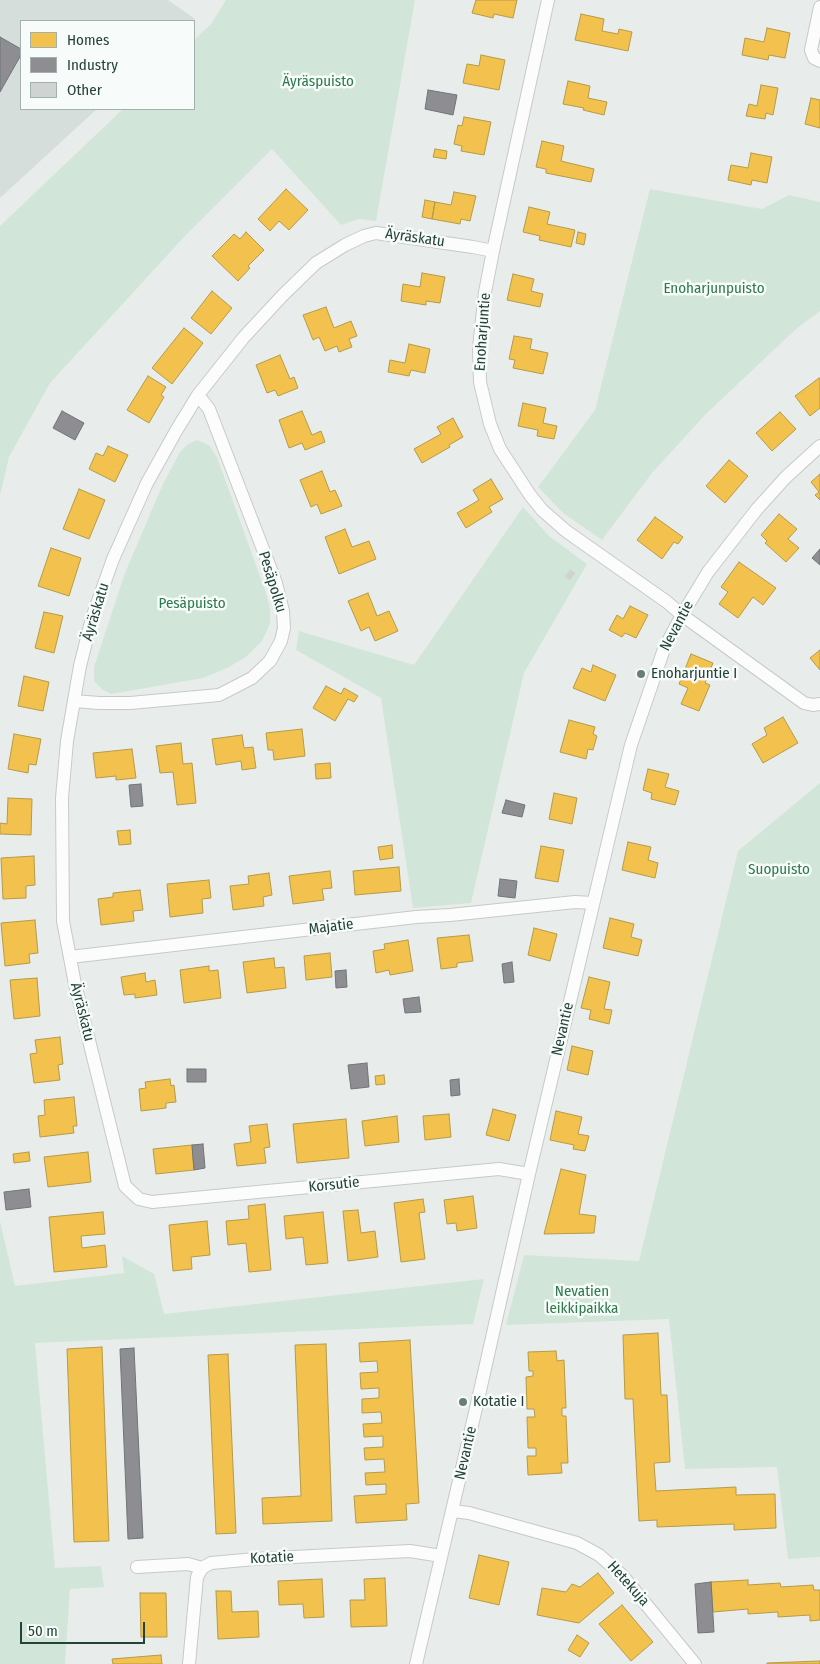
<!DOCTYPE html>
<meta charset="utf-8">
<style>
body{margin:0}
#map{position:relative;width:820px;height:1664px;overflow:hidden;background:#e8edeb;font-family:"Fira Sans Condensed",sans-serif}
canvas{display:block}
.legend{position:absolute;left:20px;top:20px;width:175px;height:90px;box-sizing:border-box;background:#f7fbf9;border:1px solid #a3b1ad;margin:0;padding:6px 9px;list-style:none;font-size:15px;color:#24423a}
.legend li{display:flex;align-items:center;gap:10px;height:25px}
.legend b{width:25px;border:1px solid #a3b1ad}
.scale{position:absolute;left:20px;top:1622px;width:125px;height:22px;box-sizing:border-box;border:2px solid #24423a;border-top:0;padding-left:6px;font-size:15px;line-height:18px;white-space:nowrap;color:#24423a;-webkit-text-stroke:4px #f7fbf9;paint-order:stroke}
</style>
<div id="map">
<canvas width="820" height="1664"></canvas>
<ul class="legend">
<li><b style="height:14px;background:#f2c14e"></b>Homes</li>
<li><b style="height:14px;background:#8d8d92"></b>Industry</li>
<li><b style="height:14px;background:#cfd4d2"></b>Other</li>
</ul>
<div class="scale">50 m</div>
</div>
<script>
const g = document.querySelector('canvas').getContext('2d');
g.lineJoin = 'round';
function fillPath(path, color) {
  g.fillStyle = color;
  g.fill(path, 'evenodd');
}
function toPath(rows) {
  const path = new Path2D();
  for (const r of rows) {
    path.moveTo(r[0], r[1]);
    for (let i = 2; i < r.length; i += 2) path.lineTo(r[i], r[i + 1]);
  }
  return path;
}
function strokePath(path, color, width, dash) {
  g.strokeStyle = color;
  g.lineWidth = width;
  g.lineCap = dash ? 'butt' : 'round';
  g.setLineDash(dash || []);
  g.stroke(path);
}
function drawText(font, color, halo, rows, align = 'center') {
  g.font = font + ' "Fira Sans Condensed",sans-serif';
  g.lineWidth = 5;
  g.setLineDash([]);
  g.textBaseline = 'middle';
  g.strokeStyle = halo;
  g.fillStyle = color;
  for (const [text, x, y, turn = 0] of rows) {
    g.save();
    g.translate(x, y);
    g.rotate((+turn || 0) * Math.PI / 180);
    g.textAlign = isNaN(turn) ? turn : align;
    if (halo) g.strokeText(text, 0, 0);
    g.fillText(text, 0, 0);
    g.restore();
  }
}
const built = toPath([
 [0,0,168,0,195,19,192,21,21,21,21,109,97,109,0,198]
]);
const green = toPath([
 [226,0,415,0,376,221,359,219,341,225,272,149,185,236,50,383,9,457,0,495,0,226,123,109,194,109,194,40,211,24],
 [650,189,762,209,789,195,820,202,820,311,796,329,705,415,652,473,602,540,563,513,538,487,595,410],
 [197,440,209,445,217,457,265,590,270,608,270,624,262,641,246,657,227,668,203,678,111,694,103,690,94,681,94,667,125,573,162,486,180,452,188,444],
 [523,507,549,536,587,564,524,673,471,903,413,908,381,698,296,650,299,631,414,665],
 [820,783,820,1557,788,1559,777,1467,685,1469,669,1319,506,1325,524,1255,639,1261,738,851],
 [0,1221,15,1286,124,1273,122,1256,154,1274,164,1314,484,1279,473,1324,35,1343,55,1568,101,1566,104,1587,70,1589,65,1664,0,1664]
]);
const homes = toPath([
 [476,0,517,0,513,18,494,14,493,18,472,13,476,0],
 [581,14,604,19,602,31,618,34,619,29,632,32,628,51,575,40,581,14],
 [767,28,790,33,785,58,769,55,768,60,742,55,745,38,764,42,767,28],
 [481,55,505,60,499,90,463,83,467,64,479,66,481,55],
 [568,81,590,86,588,98,607,102,604,115,583,110,584,108,563,104,568,81],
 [761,85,778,88,773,115,766,113,765,119,746,116,749,104,757,106,761,85],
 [811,98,820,100,820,128,805,124,811,98],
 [464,117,491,122,484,155,461,151,462,146,454,144,458,125,462,126,464,117],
 [542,141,564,146,561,161,594,169,591,182,546,173,546,169,536,167,542,141],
 [435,149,447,151,446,159,433,157,435,149],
 [751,153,772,157,767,183,752,180,751,185,728,180,731,165,748,168,751,153],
 [286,189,308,210,289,230,279,221,270,231,258,219,286,189],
 [454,192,476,196,470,221,461,219,460,224,432,219,435,202,451,205,454,192],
 [425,200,435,202,432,219,422,217,425,200],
 [529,207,550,212,547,224,575,230,571,247,539,240,540,236,523,232,529,207],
 [246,232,264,250,248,266,250,268,238,281,212,256,234,234,240,239,246,232],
 [578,232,586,234,584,245,576,243,578,232],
 [422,273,445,277,440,303,426,301,426,305,401,301,403,284,420,287,422,273],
 [513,274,534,279,531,291,543,294,540,307,507,300,513,274],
 [212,291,232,308,211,334,191,318,212,291],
 [326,307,334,328,351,321,357,336,349,339,352,347,339,352,337,346,325,351,319,337,313,340,303,315,326,307],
 [184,328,203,343,172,384,152,368,184,328],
 [514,336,532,339,530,349,548,353,543,374,513,368,515,360,509,359,514,336],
 [409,344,430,349,425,373,411,370,409,376,388,372,390,360,405,363,409,344],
 [280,355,290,379,294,377,298,388,278,396,275,390,267,393,256,365,280,355],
 [148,376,166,387,161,395,164,397,149,423,127,410,148,376],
 [819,378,820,380,820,408,810,416,795,396,819,378],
 [523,403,546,408,543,423,557,426,554,439,537,436,538,430,518,426,523,403],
 [302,411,312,435,321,431,325,442,305,450,302,443,289,448,279,420,302,411],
 [780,412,796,429,772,451,756,433,780,412],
 [453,418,463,437,449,445,450,447,422,463,414,449,441,434,437,427,453,418],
 [108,446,128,455,115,482,89,469,96,453,103,456,108,446],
 [729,460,748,476,725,503,706,486,729,460],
 [322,471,330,492,335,490,342,506,321,514,317,504,311,507,300,480,322,471],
 [820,474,820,500,815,495,819,492,811,482,820,474],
 [491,479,503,499,489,507,492,512,466,528,457,513,479,500,473,490,491,479],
 [79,489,105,500,89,539,63,529,79,489],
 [779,514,797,529,788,539,799,548,786,562,765,543,767,541,761,535,779,514],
 [655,517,683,537,678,544,674,542,662,559,637,540,655,517],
 [345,529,352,547,369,541,376,559,339,574,325,537,345,529],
 [51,548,81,558,69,596,38,586,51,548],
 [739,562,776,588,763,605,753,597,738,618,719,604,728,592,721,587,739,562],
 [368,593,377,616,389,611,398,631,375,641,369,627,361,631,348,601,368,593],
 [630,606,648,615,636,638,625,633,622,637,609,630,617,615,623,619,630,606],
 [44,612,63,616,54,653,35,648,44,612],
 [820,650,820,670,810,658,820,650],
 [691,654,713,663,705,683,710,685,699,711,681,704,688,688,679,684,691,654],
 [593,665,616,675,605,701,573,688,582,668,591,672,593,665],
 [24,676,49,682,43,711,18,706,24,676],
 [326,686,341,694,344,688,358,696,354,702,348,699,335,721,313,708,326,686],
 [783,717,798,743,763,763,752,744,767,735,764,728,783,717],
 [569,720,595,727,593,734,597,736,593,750,588,749,586,759,560,752,569,720],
 [302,729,305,756,274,760,273,750,268,750,266,733,302,729],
 [14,734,41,739,36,765,29,764,28,773,8,769,14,734],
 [242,735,244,748,253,747,256,768,242,770,241,761,216,765,212,739,242,735],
 [181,743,183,764,192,763,196,803,177,805,173,772,160,773,156,746,181,743],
 [132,749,136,778,116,780,116,776,96,778,93,753,132,749],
 [330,763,331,778,316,779,315,764,330,763],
 [648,769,669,774,665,787,679,791,675,805,651,799,652,793,643,790,648,769],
 [554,793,577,798,572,824,549,819,554,793],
 [8,798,32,799,31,835,0,834,0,823,7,824,8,798],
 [130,830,131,844,119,845,117,831,130,830],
 [628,842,651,847,648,860,658,863,655,878,622,870,628,842],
 [392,845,393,858,380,860,378,847,392,845],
 [541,846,564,850,558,882,535,878,541,846],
 [34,856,35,885,26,886,26,898,3,899,1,858,34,856],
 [399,867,401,891,355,895,353,871,399,867],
 [330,871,332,888,322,889,324,900,293,904,289,876,330,871],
 [269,873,272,895,263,897,264,906,233,910,230,886,249,884,248,876,269,873],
 [209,880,211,898,202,899,203,913,170,917,167,884,209,880],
 [140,890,143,910,133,911,134,921,101,925,98,899,113,897,113,893,140,890],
 [610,918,634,924,631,937,642,940,638,956,603,948,610,918],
 [35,920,38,953,29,954,30,963,5,966,1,923,35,920],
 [534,928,557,934,550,961,528,955,534,928],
 [469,935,473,961,457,963,457,967,441,969,437,938,469,935],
 [408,940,413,971,390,975,389,970,376,973,373,951,385,949,384,944,408,940],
 [330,953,332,977,306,980,304,956,330,953],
 [274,958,275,968,284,967,286,988,247,993,243,962,274,958],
 [209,966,209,971,218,970,221,998,184,1003,180,970,209,966],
 [145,973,146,982,155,980,157,995,135,998,135,994,124,995,121,977,145,973],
 [589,977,610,982,604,1009,612,1010,609,1024,589,1019,591,1010,581,1008,589,977],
 [37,978,40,1016,14,1019,10,980,37,978],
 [60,1037,63,1064,58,1065,60,1080,34,1083,30,1054,37,1053,35,1040,60,1037],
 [572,1046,593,1051,588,1075,567,1070,572,1046],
 [384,1075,385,1084,376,1085,375,1076,384,1075],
 [170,1079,171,1086,174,1085,176,1102,166,1103,166,1108,141,1111,139,1089,146,1088,145,1082,170,1079],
 [74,1097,77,1126,73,1126,74,1133,40,1137,38,1116,45,1115,44,1100,74,1097],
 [493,1109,516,1115,509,1141,486,1135,493,1109],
 [556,1111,582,1117,578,1134,589,1136,585,1151,573,1149,574,1145,550,1140,556,1111],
 [449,1114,451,1137,425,1140,423,1116,449,1114],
 [397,1116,399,1142,365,1146,362,1121,397,1116],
 [346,1119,349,1158,297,1163,293,1124,346,1119],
 [267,1124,270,1147,264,1148,266,1163,237,1166,234,1144,251,1142,249,1126,267,1124],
 [192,1145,194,1170,156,1174,153,1149,192,1145],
 [29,1152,30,1161,14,1163,13,1154,29,1152],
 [88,1152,91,1182,48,1187,44,1157,88,1152],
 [561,1169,586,1175,579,1214,596,1216,594,1233,544,1234,561,1169],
 [473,1196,477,1228,457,1231,456,1223,447,1224,444,1200,473,1196],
 [423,1199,425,1212,419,1213,425,1259,401,1262,394,1203,423,1199],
 [265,1204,271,1270,249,1272,246,1243,228,1245,226,1221,249,1219,248,1206,265,1204],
 [358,1210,361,1233,375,1231,378,1257,348,1261,343,1211,358,1210],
 [103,1212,105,1234,81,1236,82,1248,105,1245,107,1267,54,1272,49,1217,103,1212],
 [323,1212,328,1263,306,1265,303,1237,286,1239,284,1216,323,1212],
 [207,1221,210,1255,191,1257,192,1269,173,1271,169,1225,207,1221],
 [658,1333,661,1395,667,1395,670,1462,654,1463,656,1491,736,1487,736,1495,775,1494,776,1528,734,1530,734,1524,657,1527,657,1520,639,1521,633,1399,625,1399,623,1335,658,1333],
 [410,1340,419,1503,406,1504,407,1520,356,1523,354,1496,386,1494,386,1484,366,1485,365,1473,385,1472,384,1459,365,1460,364,1448,383,1447,383,1436,364,1437,363,1424,382,1423,381,1412,362,1413,362,1399,379,1398,379,1388,361,1389,360,1373,378,1372,377,1361,360,1362,359,1343,410,1340],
 [326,1344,332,1521,263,1524,262,1498,301,1496,295,1345,326,1344],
 [102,1347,109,1541,74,1542,67,1349,102,1347],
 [556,1351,557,1361,564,1360,566,1408,562,1408,562,1416,566,1416,568,1463,561,1463,562,1473,528,1475,527,1456,536,1456,536,1448,528,1448,527,1417,535,1417,534,1409,527,1409,526,1377,533,1376,533,1371,529,1371,528,1352,556,1351],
 [228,1354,236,1533,216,1534,208,1355,228,1354],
 [479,1555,509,1562,499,1605,469,1598,479,1555],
 [598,1573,614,1593,579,1623,537,1615,542,1588,566,1592,572,1584,580,1587,598,1573],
 [385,1578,387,1626,351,1627,350,1600,365,1600,364,1579,385,1578],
 [322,1579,324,1617,304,1618,303,1604,279,1605,278,1581,322,1579],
 [748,1580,748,1585,780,1583,781,1587,813,1585,814,1590,820,1590,820,1620,810,1621,810,1615,778,1617,778,1612,748,1614,748,1609,713,1612,711,1582,748,1580],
 [216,1591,231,1591,232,1612,258,1611,259,1637,218,1639,216,1591],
 [140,1593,166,1593,167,1637,141,1637,140,1593],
 [622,1605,653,1642,631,1661,599,1624,622,1605],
 [577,1635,589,1643,580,1657,568,1650,577,1635],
 [161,1655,162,1664,113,1664,112,1659,161,1655],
 [820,1661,820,1664,767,1664,767,1663,820,1661]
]);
const industry = toPath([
 [0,37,21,49,21,55,0,92,0,37],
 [428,90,457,95,453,115,425,109,428,90],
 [62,411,84,423,75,440,53,428,62,411],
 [820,549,820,565,812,558,820,549],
 [141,784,143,806,131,807,129,785,141,784],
 [506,800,525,805,522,817,502,813,506,800],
 [500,879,517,881,515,898,498,896,500,879],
 [512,962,514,982,504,983,502,964,512,962],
 [346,970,347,987,336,988,335,971,346,970],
 [419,997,421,1012,405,1013,403,999,419,997],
 [367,1063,369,1087,351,1089,348,1065,367,1063],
 [187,1069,206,1069,206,1082,187,1082,187,1069],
 [459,1079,460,1095,451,1096,450,1080,459,1079],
 [203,1144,205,1168,194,1170,192,1145,203,1144],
 [29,1189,31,1207,6,1210,4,1192,29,1189],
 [134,1348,143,1538,128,1539,120,1349,134,1348],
 [711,1582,714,1632,698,1633,695,1584,711,1582]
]);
const building = toPath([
 [570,570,575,573,570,580,565,577,570,570]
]);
const minor = toPath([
 [548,0,493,251,485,292,479,348,480,382,490,424,500,449,530,495,542,510,566,531,667,602,682,615,804,703,813,705,820,704],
 [820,7,811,50,814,58,820,61],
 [493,251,473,247,376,233,364,236,345,245,316,263,283,295,244,337,198,395,176,431,147,483,113,559,92,618,80,666,67,741,62,798,63,921,75,984,125,1186,139,1199,152,1202,499,1169,529,1174],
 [74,701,99,703,130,703,219,695,252,678,270,661,281,641,284,628,283,611,276,583,209,409,198,395],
 [70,957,416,917,450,915,575,902,593,903],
 [453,1511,469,1513,577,1543,599,1555,622,1575,695,1664],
 [137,1567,188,1564,202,1568],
 [189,1664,197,1577,202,1568,211,1563,255,1559,410,1551,441,1556],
 [416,1664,477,1404,529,1174,631,745,664,649,682,615,708,572,757,509,786,477,820,446]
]);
const markers = [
 [641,674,5,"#697e78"],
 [463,1402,5,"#697e78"]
];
const parkNames = [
 ["Äyräspuisto",318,82],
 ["Enoharjunpuisto",714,289],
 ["Pesäpuisto",192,604],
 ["Suopuisto",779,870],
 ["Nevatien",582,1292],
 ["leikkipaikka",582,1309]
];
const streetNames = [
 ["Äyräskatu",415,238,8],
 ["Enoharjuntie",483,332,-86],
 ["Pesäpolku",272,582,73],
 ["Äyräskatu",96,612,-73],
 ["Nevantie",677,626,-62],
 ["Majatie",331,927,-7],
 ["Äyräskatu",82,1012,76],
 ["Nevantie",563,1029,-77],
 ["Korsutie",334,1185,-6],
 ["Nevantie",466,1453,-77],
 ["Kotatie",272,1558,-3],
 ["Hetekuja",628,1584,48]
];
const poiNames = [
 ["Enoharjuntie I",651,674],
 ["Kotatie I",473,1402]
];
fillPath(built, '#d6dedb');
fillPath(green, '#d1e6d8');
fillPath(homes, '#f2c14e');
strokePath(homes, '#b49b48', 1);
fillPath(industry, '#8d8d92');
strokePath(industry, '#6e7678', 1);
fillPath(building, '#cfd4d2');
strokePath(building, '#d1d6d4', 1);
strokePath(minor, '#c5cac8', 14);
strokePath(minor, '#fcfcfc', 12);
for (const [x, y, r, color] of markers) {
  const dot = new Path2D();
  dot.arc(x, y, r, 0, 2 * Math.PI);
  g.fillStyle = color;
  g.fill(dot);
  strokePath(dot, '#f7fbf9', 2);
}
drawText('15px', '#2d7a4b', '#f7fbf9', parkNames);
drawText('15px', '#24423a', '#f7fbf9', streetNames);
drawText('15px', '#24423a', '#f7fbf9', poiNames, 'left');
</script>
